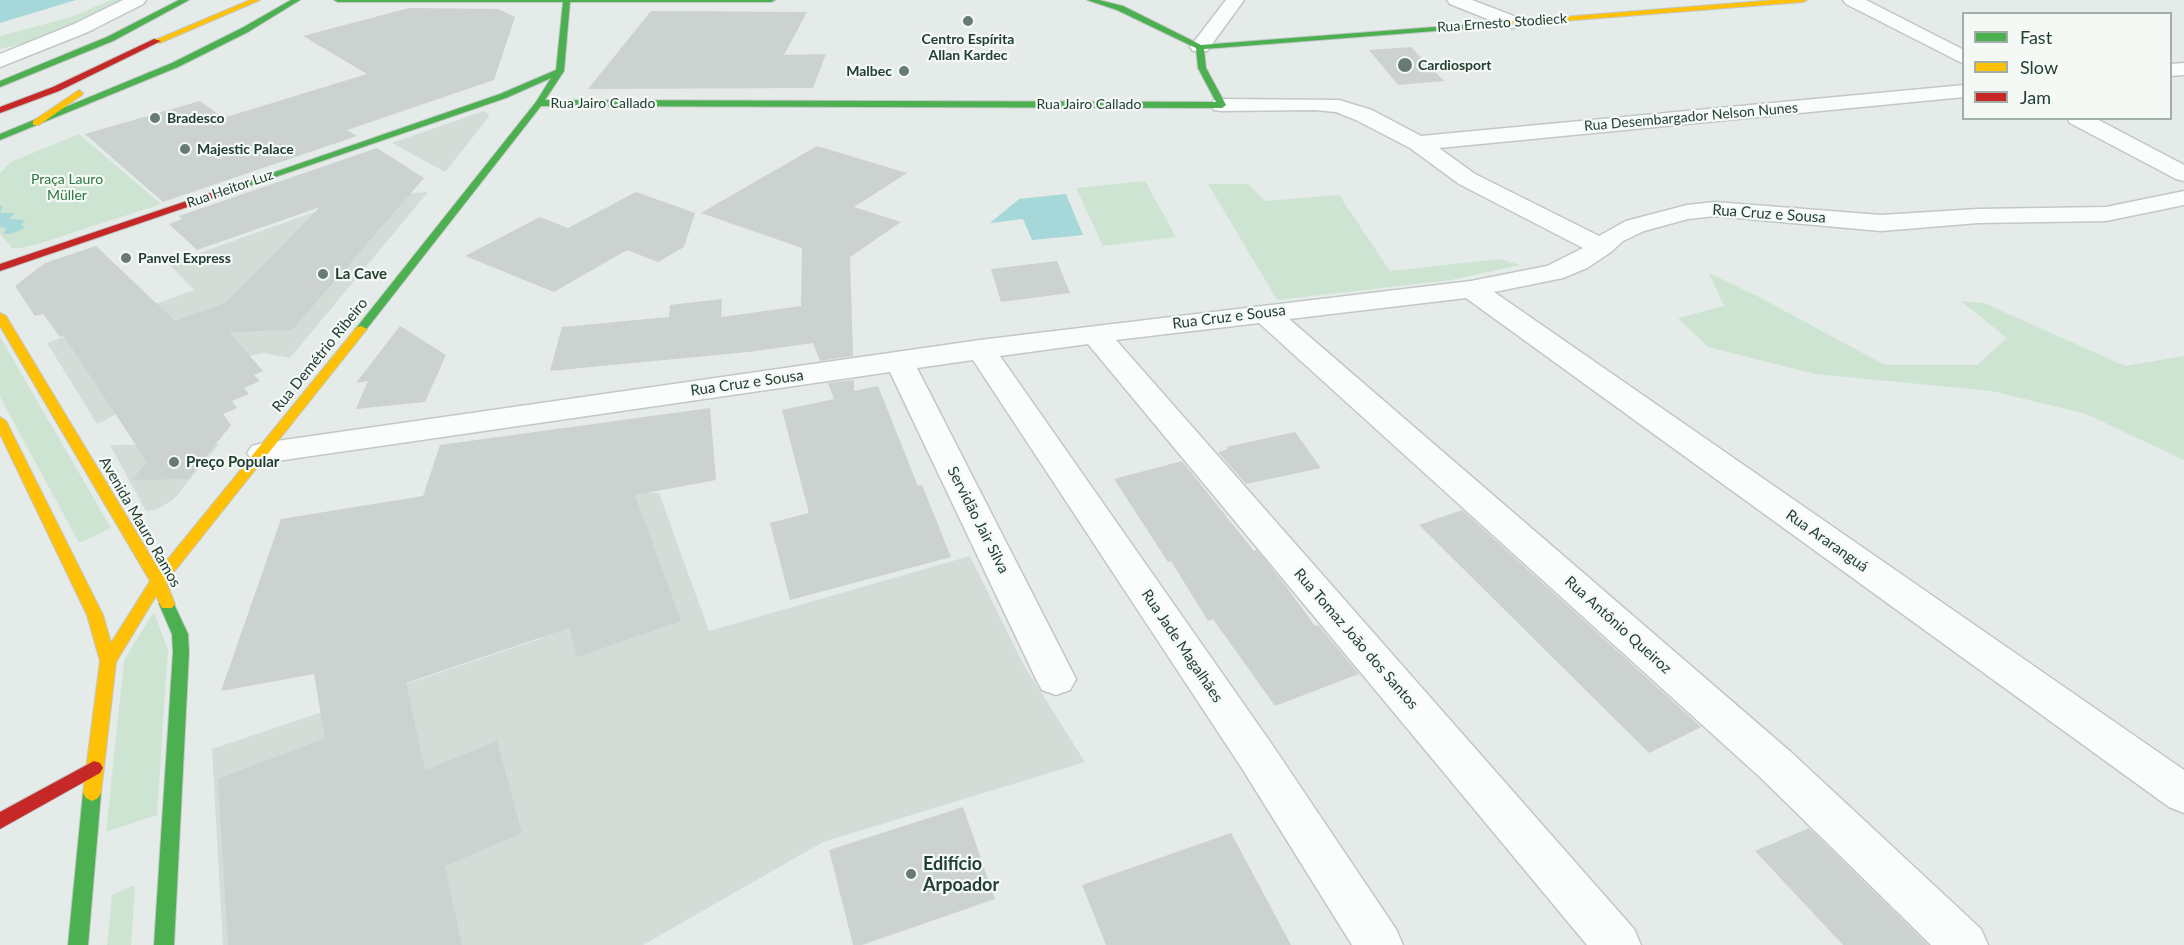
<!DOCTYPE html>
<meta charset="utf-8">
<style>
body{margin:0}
#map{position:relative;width:2184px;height:945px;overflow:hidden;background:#e5ebe8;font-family:Lato,sans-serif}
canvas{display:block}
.legend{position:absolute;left:1962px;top:12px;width:210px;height:108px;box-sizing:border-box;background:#f4f9f6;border:2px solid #a0afa8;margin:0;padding:8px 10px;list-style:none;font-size:18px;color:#233f33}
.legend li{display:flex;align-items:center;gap:12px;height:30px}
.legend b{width:30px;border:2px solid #a0afa8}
</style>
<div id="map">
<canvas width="2184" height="945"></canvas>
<ul class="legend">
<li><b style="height:8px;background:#4caf50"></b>Fast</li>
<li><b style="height:8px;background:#ffc107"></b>Slow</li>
<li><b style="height:8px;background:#c62828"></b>Jam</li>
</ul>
</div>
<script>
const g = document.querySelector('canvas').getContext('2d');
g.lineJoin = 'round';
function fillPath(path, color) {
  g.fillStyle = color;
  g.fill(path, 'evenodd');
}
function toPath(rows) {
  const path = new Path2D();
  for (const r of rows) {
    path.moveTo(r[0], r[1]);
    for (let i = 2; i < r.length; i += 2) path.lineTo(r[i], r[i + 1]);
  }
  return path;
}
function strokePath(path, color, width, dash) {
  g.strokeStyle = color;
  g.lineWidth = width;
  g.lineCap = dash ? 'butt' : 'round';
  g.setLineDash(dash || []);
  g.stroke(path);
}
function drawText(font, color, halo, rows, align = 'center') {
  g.font = font + ' Lato,sans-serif';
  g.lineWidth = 4.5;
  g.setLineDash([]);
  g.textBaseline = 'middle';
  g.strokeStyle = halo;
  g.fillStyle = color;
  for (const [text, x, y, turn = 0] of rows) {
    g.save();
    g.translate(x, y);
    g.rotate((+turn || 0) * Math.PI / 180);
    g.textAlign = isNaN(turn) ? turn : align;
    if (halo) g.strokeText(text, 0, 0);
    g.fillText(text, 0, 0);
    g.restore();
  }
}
const built = toPath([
 [484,111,489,114,488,118,445,172,392,143],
 [428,192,290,358,262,353,216,363,97,424,47,343,194,290,169,264,356,197],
 [219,444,173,500,155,510,146,511,110,445],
 [634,492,659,493,709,631,970,556,1022,662,1085,762,823,842,643,945,223,945,212,749,543,638,521,527]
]);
const green = toPath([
 [111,0,128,0,45,38,0,49,0,36,71,17],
 [79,134,161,204,38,244,20,248,12,248,0,234,0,173,11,162],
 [1145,181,1176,237,1103,246,1076,188],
 [1208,184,1248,184,1265,201,1339,195,1390,271,1500,259,1520,265,1451,280,1277,300],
 [1709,273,1757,296,1885,365,1977,365,2007,338,1961,301,1984,303,2125,366,2184,356,2184,460,2086,414,1992,391,1815,374,1708,347,1678,318,1724,306],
 [0,337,111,528,79,543,0,397],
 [154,612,168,650,157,815,106,832,124,660],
 [135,885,131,945,107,945,112,895]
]);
const water = toPath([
 [0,0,76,0,0,23],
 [1066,194,1083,235,1032,240,1023,219,990,223,1019,199],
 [0,205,3,207,0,210,2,213,15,213,9,219,25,220,21,225,24,227,23,229,10,234,3,233,7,228,0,227]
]);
const building = toPath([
 [409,8,498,9,515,17,494,80,347,130,357,136,163,202,85,134,200,101,223,118,367,74,303,36],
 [651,11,807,12,784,55,826,54,813,88,588,89],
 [1411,47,1444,81,1398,85,1369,50],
 [817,146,907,173,854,207,901,222,850,257,853,356,820,361,813,343,748,352,550,371,562,327,669,317,670,305,722,299,721,317,801,306,802,248,701,213],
 [377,148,424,178,292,330,229,332,263,371,254,375,260,381,244,388,249,394,232,401,237,408,223,414,231,425,188,479,132,480,147,462,64,336,60,337,43,314,35,316,15,286,45,263,96,246,175,321,225,303,320,207,197,250,169,224,182,219,179,216],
 [636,192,695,213,684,247,658,262,627,250,554,292,465,256,540,217,568,228],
 [1057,261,1070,293,1001,302,991,269],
 [400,326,446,355,425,402,356,409,368,381,356,383],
 [854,380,854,391,878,386,918,486,922,485,951,557,790,600,770,523,809,513,782,410,834,399,828,383],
 [710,408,716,480,635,495,681,621,577,657,569,628,406,683,425,770,497,741,522,833,445,866,462,945,228,945,218,779,325,738,314,674,221,691,281,519,423,496,440,445],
 [1295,432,1321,468,1246,484,1218,452,1228,449,1226,447],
 [1182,461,1254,551,1257,550,1285,585,1315,626,1318,625,1359,674,1275,706,1213,619,1208,621,1171,561,1168,562,1114,479],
 [1462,510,1701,727,1649,753,1419,525],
 [963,807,995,899,862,945,853,945,829,850],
 [1809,828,1928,945,1843,945,1755,851],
 [1231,833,1291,945,1106,945,1082,885]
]);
const street = toPath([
 [123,0,146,0,143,4,88,32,0,67,0,54,74,24,123,0],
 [1226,0,1244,0,1207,51,1193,51,1190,47,1226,0],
 [1447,0,1472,0,1519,18,1521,22,1519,26,1512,28,1505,26,1450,4,1447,0],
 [1843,0,1866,0,1964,50,1964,64,1846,4,1843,0],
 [2184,63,2184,75,2170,76,2170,64,2184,63],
 [1964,85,1964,97,1439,148,1475,174,1599,236,1626,221,1687,205,1715,202,1881,215,1978,209,2106,207,2184,191,2184,205,2106,221,1978,223,1881,231,1715,216,1688,219,1644,231,1623,241,1611,252,1587,268,1563,278,1494,292,2184,770,2184,813,2169,807,1466,298,1289,319,1792,753,1981,929,1988,945,1931,945,1762,779,1259,323,1116,340,1634,929,1641,945,1587,945,1088,344,1000,356,1273,746,1396,929,1403,945,1352,945,1243,770,973,360,917,368,1076,679,1070,690,1056,695,1042,690,1036,679,890,372,263,463,252,460,247,453,252,446,263,443,980,340,1471,281,1547,266,1583,248,1459,184,1410,148,1356,120,1336,112,1315,110,1222,111,1214,110,1211,105,1214,100,1222,99,1339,100,1372,110,1421,136,1964,85],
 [2067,118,2095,118,2184,165,2184,181,2176,179,2070,123,2067,118]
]);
const fast = toPath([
 [179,0,189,0,113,41,0,87,0,81,107,37,179,0],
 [291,0,300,0,248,32,178,67,0,140,0,134,172,63,242,28,291,0],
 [334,0,775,0,771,2,570,2,564,71,545,100,1216,102,1198,68,1196,48,1117,10,1087,0,1099,0,1123,6,1201,45,1487,23,1491,25,1487,27,1204,49,1206,68,1226,105,1222,108,541,106,365,331,361,332,357,331,355,329,357,327,536,102,551,78,506,98,237,190,229,188,500,94,556,70,563,2,338,2,334,0],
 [167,598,172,600,188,634,189,652,174,945,154,945,173,652,172,634,159,604,162,600,167,598],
 [92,785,98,788,101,793,88,945,68,945,83,793,86,788,92,785]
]);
const slow = toPath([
 [250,0,260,0,160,43,153,41,250,0],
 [1775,0,1807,0,1803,2,1487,27,1483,25,1487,23,1775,0],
 [79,90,83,93,82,95,39,125,33,125,33,121,79,90],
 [0,313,6,316,159,570,357,327,361,326,367,329,166,582,175,604,172,608,162,608,156,596,116,662,101,793,98,798,92,801,86,798,83,793,100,661,87,615,0,434,0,417,6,421,103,615,111,643,150,581,0,326,0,313]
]);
const jam = toPath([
 [154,39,161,41,59,91,0,113,0,107,53,87,154,39],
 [234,185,239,188,237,190,0,271,0,264,234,185],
 [94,761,100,763,103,768,100,773,0,829,0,812,94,761]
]);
const markers = [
 [968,21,6,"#677b72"],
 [1405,65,8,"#677b72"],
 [904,71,6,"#677b72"],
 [155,118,6,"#677b72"],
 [185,149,6,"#677b72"],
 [126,258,6,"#677b72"],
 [323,274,6,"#677b72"],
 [174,462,6,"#677b72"],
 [911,874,6,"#677b72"]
];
const farStreetnames = [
 ["Rua Ernesto Stodieck",1502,23,-4],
 ["Rua Jairo Callado",603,103],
 ["Rua Jairo Callado",1089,104],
 ["Rua Desembargador Nelson Nunes",1691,117,-5],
 ["Rua Heitor Luz",230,189,-19]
];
const farPoinames = [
 ["Centro Espírita",968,39,"center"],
 ["Allan Kardec",968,55,"center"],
 ["Cardiosport",1418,65],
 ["Malbec",892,71,"right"],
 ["Bradesco",167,118],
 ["Majestic Palace",197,149],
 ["Panvel Express",138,258]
];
const farParknames = [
 ["Praça Lauro",67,179],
 ["Müller",67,195]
];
const streetNames = [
 ["Rua Cruz e Sousa",1769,214,4],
 ["Rua Cruz e Sousa",1229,317,-7],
 ["Rua Demétrio Ribeiro",320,355,-51],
 ["Rua Cruz e Sousa",747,383,-8],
 ["Servidão Jair Silva",978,520,63],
 ["Avenida Mauro Ramos",140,522,60],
 ["Rua Araranguá",1827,541,35],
 ["Rua Antônio Queiroz",1618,625,42],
 ["Rua Tomaz João dos Santos",1356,639,49],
 ["Rua Jade Magalhães",1182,646,56]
];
const poiNames = [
 ["La Cave",335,274],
 ["Preço Popular",186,462]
];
const nearPoinames = [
 ["Edifício",923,864],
 ["Arpoador",923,885]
];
fillPath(built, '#d3dcd7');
fillPath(green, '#cee4d3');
fillPath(water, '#a6d8d9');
fillPath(building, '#ccd2cf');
strokePath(street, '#c2c8c5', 3);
strokePath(fast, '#c1c8c5', 2);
strokePath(slow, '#c1c8c5', 2);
strokePath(jam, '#c1c8c5', 2);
fillPath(street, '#fbfcfc');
fillPath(fast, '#4caf50');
fillPath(slow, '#ffc107');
fillPath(jam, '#c62828');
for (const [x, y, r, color] of markers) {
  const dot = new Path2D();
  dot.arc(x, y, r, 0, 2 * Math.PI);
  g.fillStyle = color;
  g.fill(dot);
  strokePath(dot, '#f4f9f6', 2);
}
drawText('14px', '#233f33', '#f4f9f6', farStreetnames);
drawText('bold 14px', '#233f33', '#f4f9f6', farPoinames, 'left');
drawText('14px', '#2c763f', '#f4f9f6', farParknames);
drawText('15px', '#233f33', '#f4f9f6', streetNames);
drawText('bold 15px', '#233f33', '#f4f9f6', poiNames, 'left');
drawText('bold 18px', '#233f33', '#f4f9f6', nearPoinames, 'left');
</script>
